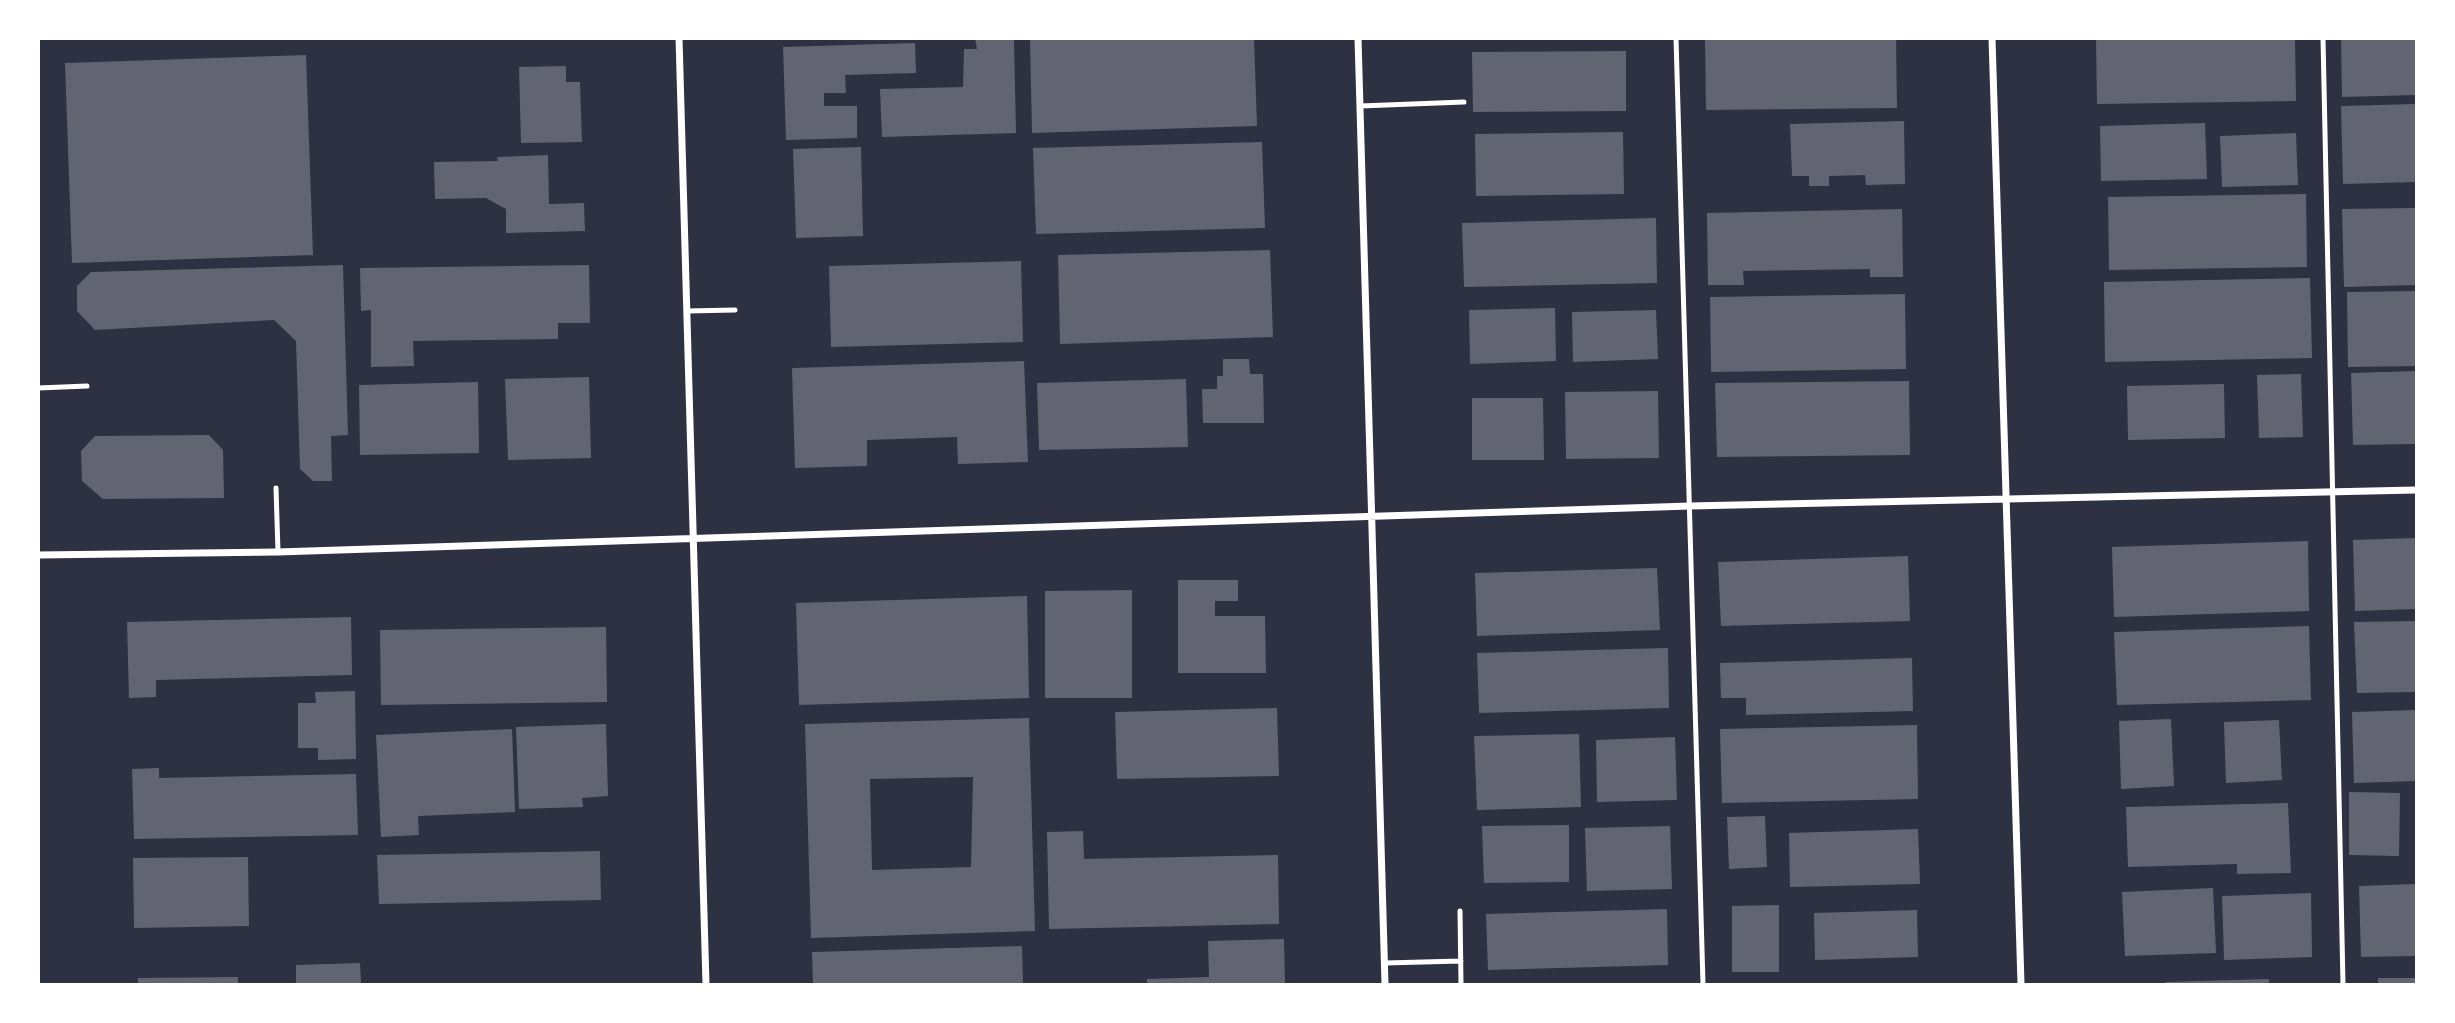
<!DOCTYPE html>
<style>
body{margin:0}
#map{position:relative;width:2455px;height:1023px;overflow:hidden;background:#2d3142;font-family:"Titillium Web",sans-serif}
canvas{display:block}
.frame{position:absolute;inset:0;border:40px solid #fff;pointer-events:none}
</style>
<div id="map">
<canvas width="2455" height="1023"></canvas>
<div class="frame"></div>
</div>
<script>
const g = document.querySelector('canvas').getContext('2d');
g.lineJoin = 'round';
function fillPath(path, color) {
  g.fillStyle = color;
  g.fill(path, 'evenodd');
}
function toPath(rows) {
  const path = new Path2D();
  for (const r of rows) {
    path.moveTo(r[0], r[1]);
    for (let i = 2; i < r.length; i += 2) path.lineTo(r[i], r[i + 1]);
  }
  return path;
}
function strokePath(path, color, width, dash) {
  g.strokeStyle = color;
  g.lineWidth = width;
  g.lineCap = dash ? 'butt' : 'round';
  g.setLineDash(dash || []);
  g.stroke(path);
}
const building = toPath([
 [975,38,1014,38,1016,133,882,137,880,89,963,87,964,49,977,49],
 [1076,38,1254,38,1257,126,1032,133,1030,40],
 [1705,38,1896,38,1897,108,1706,110],
 [2096,38,2295,38,2296,101,2097,104],
 [2341,38,2416,38,2416,95,2342,97],
 [915,43,916,73,845,75,846,93,824,93,824,106,857,106,857,138,786,140,783,47],
 [1626,51,1626,111,1473,112,1472,52],
 [306,55,313,255,72,263,65,63],
 [566,66,566,82,580,82,582,142,521,143,519,67],
 [2416,104,2416,182,2343,184,2341,106],
 [1904,121,1905,184,1866,185,1865,175,1829,176,1829,186,1809,186,1809,176,1792,176,1790,124],
 [2205,123,2207,179,2101,181,2100,126],
 [1623,132,1624,194,1476,196,1475,134],
 [2296,133,2298,185,2222,187,2220,136],
 [1262,142,1265,228,1036,234,1033,148],
 [861,147,863,236,796,238,793,149],
 [548,155,549,204,584,203,585,231,506,233,506,209,486,198,435,199,434,162,498,161,497,157],
 [2306,194,2307,267,2109,270,2108,197],
 [2416,208,2416,285,2344,287,2342,209],
 [1902,209,1903,277,1870,277,1870,269,1743,271,1744,285,1708,285,1707,213],
 [1656,218,1657,283,1464,287,1462,223],
 [1270,250,1273,337,1060,344,1058,255],
 [1021,261,1023,342,831,347,829,266],
 [343,265,348,435,331,436,332,481,313,481,300,469,296,341,274,320,95,330,77,311,77,286,91,272],
 [589,265,590,323,558,323,558,339,413,341,414,366,371,367,371,310,361,311,360,268],
 [2310,278,2312,358,2105,362,2104,282],
 [2416,291,2416,366,2348,367,2347,292],
 [1905,294,1906,369,1711,372,1710,297],
 [1555,308,1556,361,1470,364,1469,310],
 [1656,310,1658,359,1573,362,1572,312],
 [1223,359,1249,359,1250,374,1263,374,1264,423,1203,423,1202,389,1217,389,1217,376,1223,376],
 [1024,361,1028,462,958,464,957,437,867,440,867,466,795,468,792,368],
 [2416,371,2416,444,2353,445,2351,373],
 [2301,374,2303,437,2259,438,2257,375],
 [589,377,591,458,508,460,505,379],
 [1186,379,1188,447,1039,450,1037,383],
 [1909,381,1910,455,1717,457,1715,383],
 [478,382,479,453,360,455,359,385],
 [2224,384,2225,438,2128,440,2127,386],
 [1658,391,1659,458,1566,459,1565,392],
 [1472,398,1543,398,1544,460,1472,460],
 [209,435,223,450,224,498,103,499,82,481,81,451,95,436],
 [2416,538,2416,609,2355,611,2353,540],
 [2308,541,2309,611,2114,617,2112,547],
 [1908,556,1910,621,1721,626,1718,562],
 [1657,568,1660,630,1477,636,1475,573],
 [1178,580,1238,580,1238,601,1215,601,1215,616,1265,616,1266,673,1178,673],
 [1132,590,1132,698,1045,698,1045,591],
 [1027,596,1029,698,799,705,796,603],
 [351,617,352,675,156,680,156,697,129,698,127,622],
 [2416,621,2416,692,2357,693,2354,622],
 [2309,626,2311,700,2117,705,2114,632],
 [606,627,607,702,381,705,380,630],
 [1668,648,1669,708,1479,713,1477,653],
 [1912,658,1913,711,1746,715,1746,698,1721,698,1720,663],
 [355,691,356,759,318,760,318,748,298,748,298,703,316,703,315,692],
 [1277,708,1279,776,1117,779,1115,712],
 [2416,710,2416,781,2354,783,2352,712],
 [1029,718,1035,931,811,938,805,724],
 [973,777,971,867,872,870,870,779],
 [2171,719,2174,786,2121,789,2119,721],
 [2279,720,2282,780,2226,783,2224,722],
 [606,724,608,796,582,798,583,807,519,809,516,727],
 [1917,725,1918,799,1722,803,1720,729],
 [512,729,515,812,418,816,419,835,381,837,376,735],
 [1579,734,1581,807,1477,810,1474,736],
 [1675,737,1677,800,1597,802,1596,740],
 [159,768,159,778,356,774,358,835,134,839,132,769],
 [2349,792,2400,793,2399,856,2349,855],
 [2288,803,2291,873,2237,874,2237,864,2128,867,2126,807],
 [1765,816,1767,867,1729,869,1727,817],
 [1569,825,1569,882,1484,883,1482,826],
 [1670,826,1672,889,1587,891,1585,828],
 [1918,829,1920,884,1790,887,1789,833],
 [1083,831,1084,859,1278,855,1279,924,1049,929,1047,832],
 [600,851,601,900,379,904,377,855],
 [248,857,249,926,134,928,133,858],
 [2416,884,2416,956,2361,957,2359,886],
 [2213,888,2216,953,2125,956,2122,892],
 [2311,893,2312,957,2224,960,2222,896],
 [1779,905,1779,972,1732,972,1732,906],
 [1667,909,1668,965,1488,970,1486,914],
 [1917,910,1918,957,1815,960,1814,913],
 [1284,939,1285,984,1147,984,1147,979,1209,977,1208,941],
 [1022,946,1023,984,813,984,812,952],
 [360,963,361,984,296,984,296,965],
 [238,977,238,984,138,984,138,978],
 [2378,978,2416,978,2416,984,2378,984],
 [2269,979,2269,984,2166,984,2165,982]
]);
const service = toPath([
 [1676,38,1703,984],
 [2323,38,2343,984],
 [1360,106,1464,102],
 [687,311,735,310],
 [38,388,87,386],
 [276,488,278,552],
 [1460,911,1461,984],
 [1385,963,1461,961]
]);
const minor = toPath([
 [679,38,706,984],
 [1358,38,1385,984],
 [1992,38,2021,984],
 [38,555,278,552,1690,506,2416,490]
]);
fillPath(building, '#626471');
strokePath(service, '#fff', 5);
strokePath(minor, '#fff', 7);
</script>
